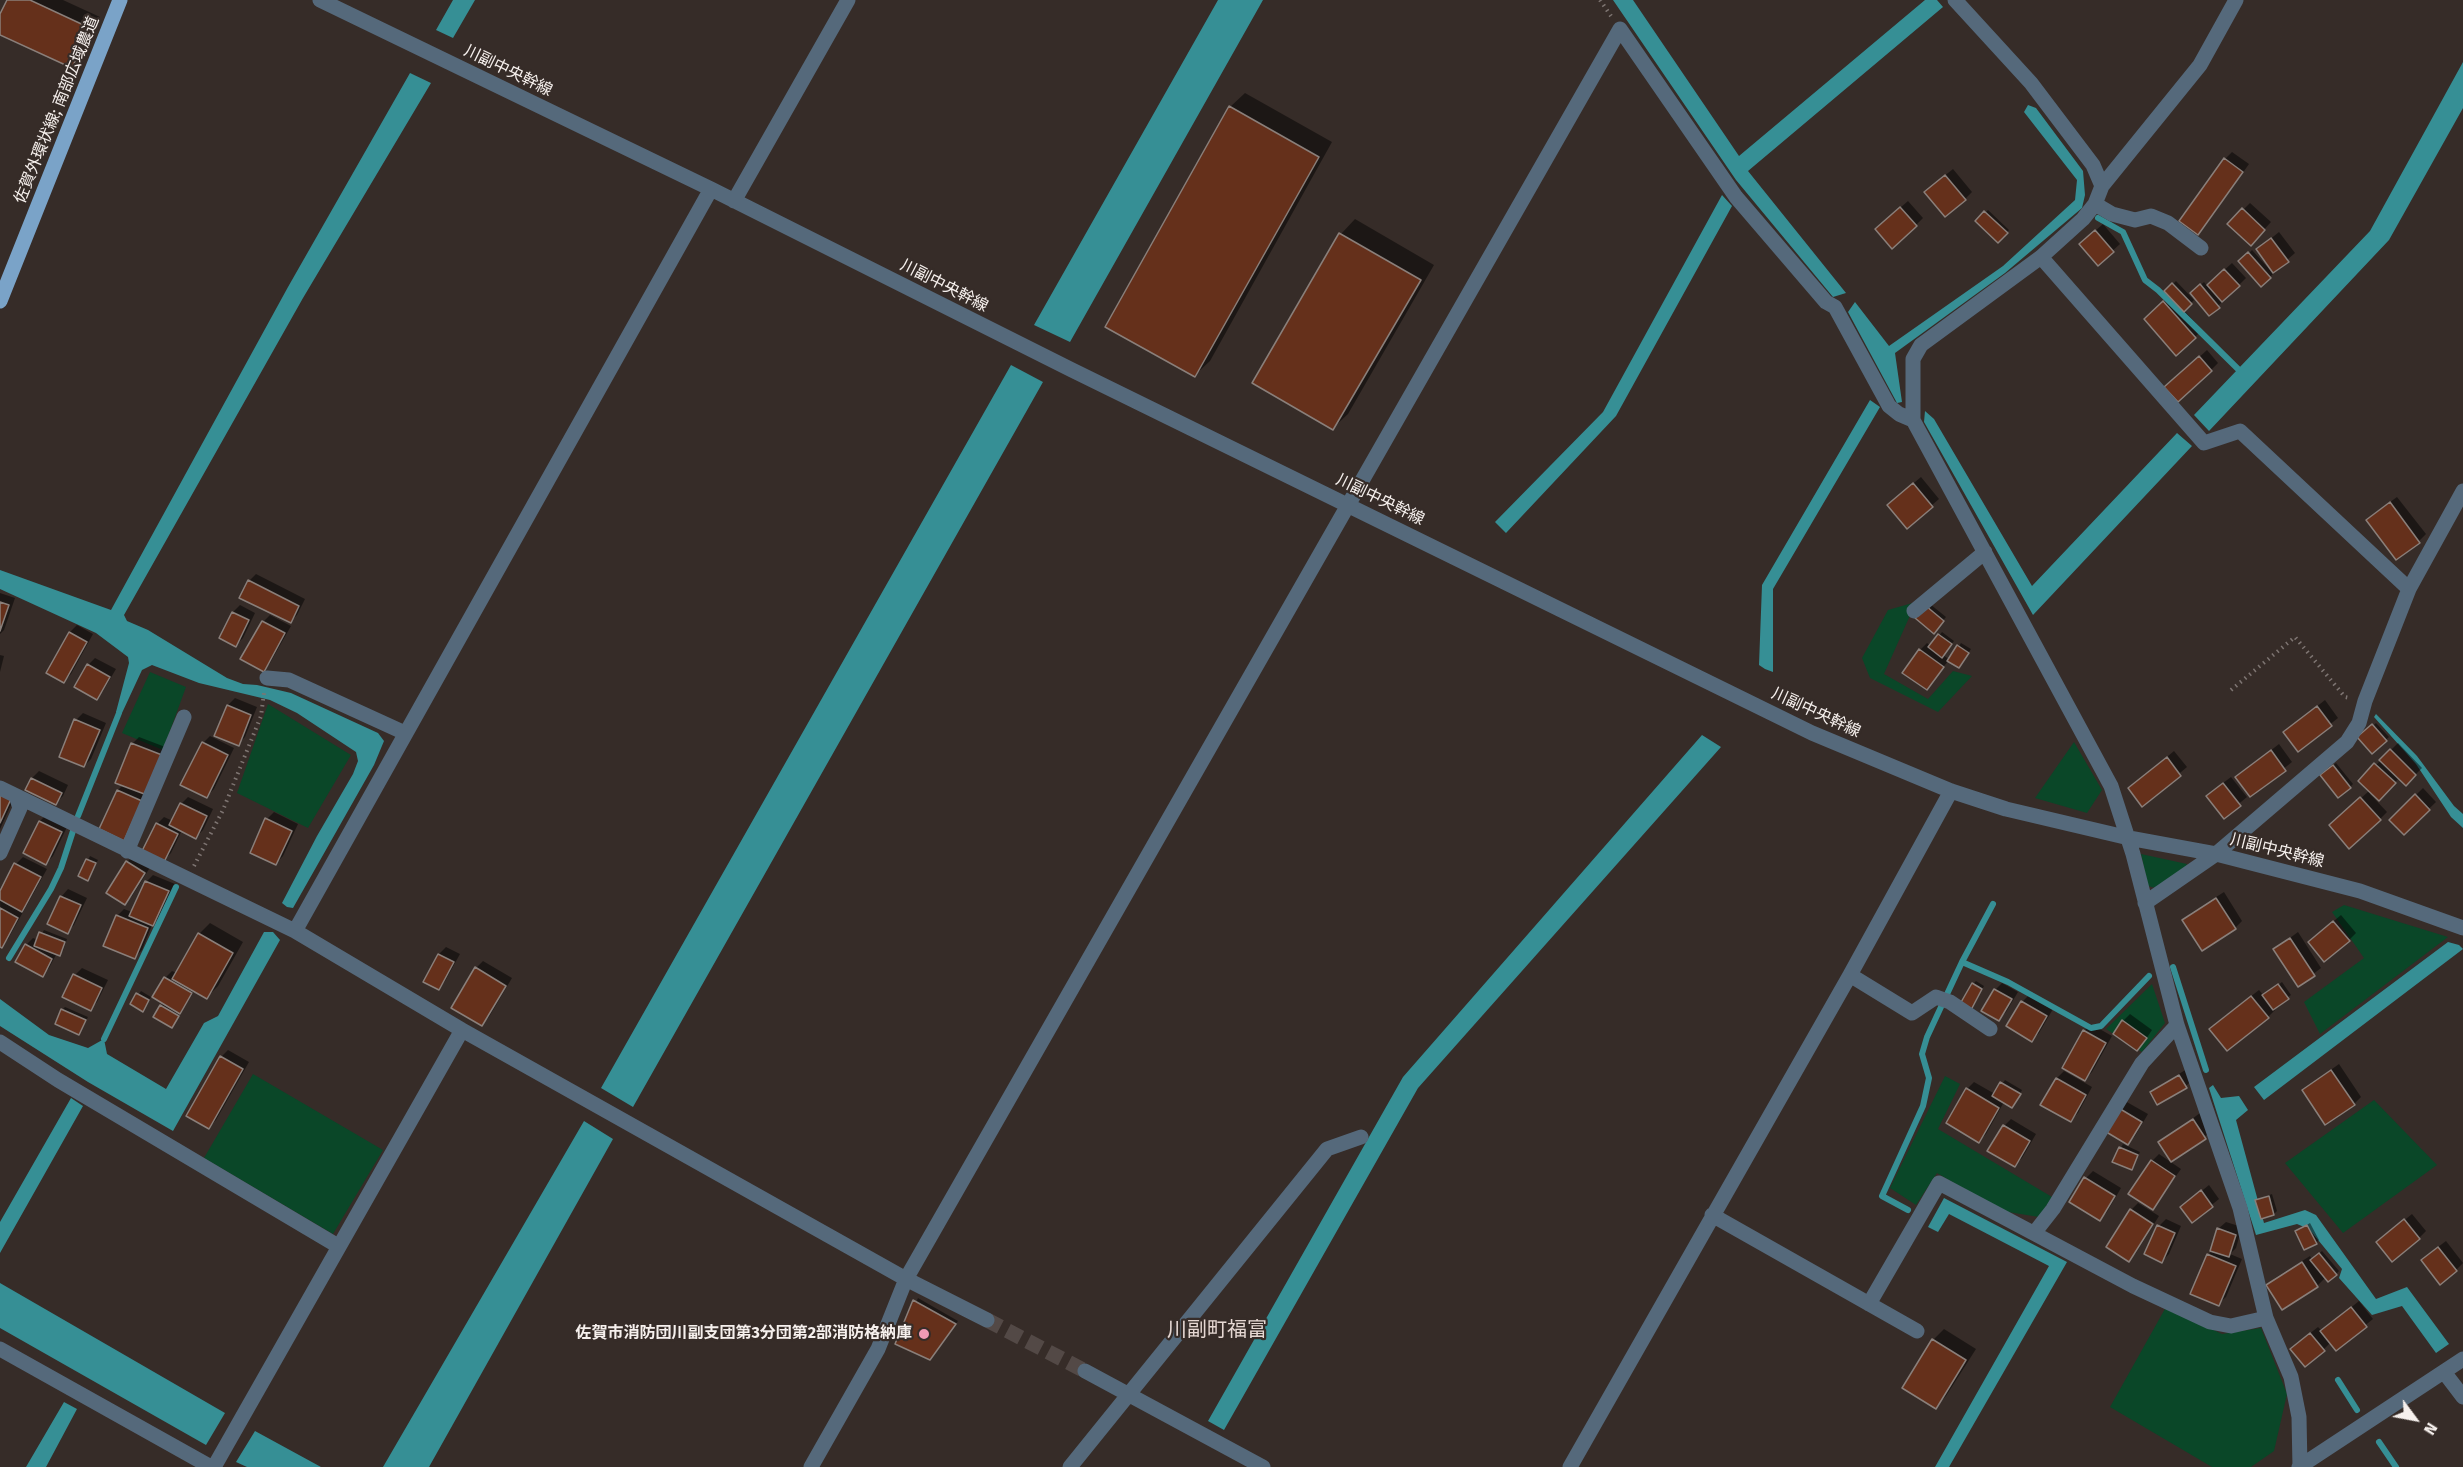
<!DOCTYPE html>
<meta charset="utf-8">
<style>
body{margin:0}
#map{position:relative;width:2463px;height:1467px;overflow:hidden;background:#362c28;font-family:"Fira Sans",sans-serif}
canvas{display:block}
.north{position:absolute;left:2385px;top:1389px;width:60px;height:60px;-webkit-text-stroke:4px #362c28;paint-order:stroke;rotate:122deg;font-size:16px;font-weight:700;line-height:24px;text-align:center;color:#f6f0ed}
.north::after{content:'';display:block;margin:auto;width:21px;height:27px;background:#f6f0ed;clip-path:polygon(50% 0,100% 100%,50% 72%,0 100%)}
</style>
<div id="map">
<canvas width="2463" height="1467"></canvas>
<div class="north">N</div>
</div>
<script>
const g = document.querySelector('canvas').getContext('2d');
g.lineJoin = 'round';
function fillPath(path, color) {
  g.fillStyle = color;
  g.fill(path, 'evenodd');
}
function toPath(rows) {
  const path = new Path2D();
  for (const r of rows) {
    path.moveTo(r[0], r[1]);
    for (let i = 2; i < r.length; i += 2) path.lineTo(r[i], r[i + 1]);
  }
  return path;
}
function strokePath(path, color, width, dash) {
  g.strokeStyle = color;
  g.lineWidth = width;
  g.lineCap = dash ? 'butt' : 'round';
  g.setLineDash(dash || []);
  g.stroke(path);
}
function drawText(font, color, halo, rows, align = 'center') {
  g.font = font + ' "Fira Sans","Noto Sans JP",sans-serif';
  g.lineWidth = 4.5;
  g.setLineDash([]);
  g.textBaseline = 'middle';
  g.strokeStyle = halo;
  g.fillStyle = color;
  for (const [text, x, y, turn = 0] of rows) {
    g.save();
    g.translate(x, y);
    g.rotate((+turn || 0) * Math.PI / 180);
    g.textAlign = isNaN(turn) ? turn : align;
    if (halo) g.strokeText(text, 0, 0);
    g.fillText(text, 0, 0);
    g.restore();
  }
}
const green = toPath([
 [1916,602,1884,674,1928,699,1953,671,1972,676,1938,712,1870,678,1862,658,1888,610],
 [150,672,186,687,163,750,122,733],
 [268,704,351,755,308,828,237,793],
 [2074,742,2102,790,2087,813,2035,798],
 [2141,854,2187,864,2183,871,2156,888,2148,886],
 [2344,905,2448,937,2320,1034,2304,1002,2364,958,2332,912],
 [2152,984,2165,1023,2142,1052,2106,1029],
 [253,1074,383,1150,333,1234,204,1158],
 [1945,1076,1960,1084,1938,1129,2052,1197,2039,1217,2002,1211,1937,1173,1916,1205,1890,1188],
 [2374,1100,2437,1165,2343,1233,2285,1163],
 [2166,1307,2222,1334,2261,1328,2287,1394,2274,1451,2251,1467,2212,1467,2110,1407]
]);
const water = toPath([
 [453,0,475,0,453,38,436,30],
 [1218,0,1263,0,1070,342,1034,325],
 [1613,0,1633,0,1739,156,1925,0,1937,0,1943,7,1748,171,1846,293,1833,297,1736,180],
 [2463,62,2463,108,2389,240,2209,431,2194,415,2370,231],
 [410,73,431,83,303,298,124,615,127,621,148,630,227,678,243,684,257,685,291,693,378,733,384,741,374,765,293,908,287,907,282,903,317,836,353,774,358,761,356,752,297,713,270,700,199,683,152,665,142,670,122,713,116,712,129,663,128,657,96,633,0,589,0,570,111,610,288,287],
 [2028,105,2036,108,2083,171,2085,195,2082,208,2005,273,1895,353,1902,402,1897,403,1848,312,1855,302,1889,346,2003,266,2075,200,2077,180,2024,112],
 [1722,195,1732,206,1616,416,1506,533,1495,522,1603,412],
 [1011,365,1043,382,633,1107,601,1088],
 [1870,400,1880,407,1773,589,1773,672,1765,669,1759,665,1762,585],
 [1925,411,1934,419,2032,586,2177,433,2192,446,2033,615,1924,422],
 [2376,714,2417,756,2454,806,2463,814,2463,828,2451,817,2416,764,2374,717],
 [1702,735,1721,747,1418,1088,1224,1430,1208,1421,1403,1077],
 [264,932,273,932,280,940,173,1131,88,1082,0,1026,0,999,49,1035,88,1048,104,1039,107,1054,166,1089,204,1023,218,1016],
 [2448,942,2459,945,2463,949,2264,1100,2254,1087],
 [2213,1085,2221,1098,2239,1096,2248,1110,2236,1120,2264,1223,2305,1210,2316,1215,2376,1299,2407,1287,2449,1344,2436,1353,2402,1306,2372,1315,2339,1278,2342,1269,2309,1229,2297,1224,2256,1235,2209,1088],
 [71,1098,83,1106,0,1253,0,1222],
 [584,1121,613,1139,429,1467,383,1467],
 [1944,1198,2067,1262,1949,1467,1935,1467,2049,1266,1949,1214,1938,1232,1928,1227],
 [0,1283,225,1413,206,1445,0,1328],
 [64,1402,77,1409,46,1467,26,1467],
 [255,1431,321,1467,247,1467,236,1462]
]);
const shadow = toPath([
 [8,0,63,0,100,17,82,55,71,66,0,33,0,17],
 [1245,93,1332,142,1210,361,1195,375,1230,107],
 [2232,152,2249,164,2205,226,2225,159],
 [1953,169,1972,192,1965,199,1933,185],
 [1908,201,1923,218,1916,225,1884,222],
 [2250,203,2271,222,2251,244,2229,224],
 [1988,210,2009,230,1998,241,1977,221],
 [1355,219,1434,265,1348,414,1333,428,1254,383,1341,234],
 [2103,224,2120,244,2098,264,2088,237],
 [2279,232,2295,253,2272,273,2273,274,2261,285,2241,261,2252,250,2270,270,2272,269,2258,249],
 [2232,263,2246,278,2210,314,2192,293,2204,282,2207,286],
 [2176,281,2194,300,2184,310,2202,330,2195,337,2153,312,2170,296,2166,291],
 [2207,350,2218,363,2211,370,2174,380],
 [1921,477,1939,499,1907,527,1896,498],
 [2397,497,2426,534,2419,541,2375,513],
 [256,574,305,599,297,615,290,622,249,581],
 [0,593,15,598,4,630,0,634],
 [1930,604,1946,617,1933,632,1917,618],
 [240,605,255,613,243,638,236,645,221,638,233,612],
 [270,615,291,626,270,663,263,670,263,622],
 [77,625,93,634,71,674,64,681,48,673,70,632],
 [1942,632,1954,641,1943,655,1950,660,1961,643,1971,649,1962,663,1949,660,1926,688,1920,650,1927,643,1931,646],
 [0,655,4,656,0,672],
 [95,658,116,669,103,691,96,698,88,665],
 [235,698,257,707,245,737,238,744,216,735,228,705],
 [2325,700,2338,718,2298,750,2292,726],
 [83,713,106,723,91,759,84,766,76,720],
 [2376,723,2389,737,2372,752,2359,738],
 [210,736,234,748,214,789,207,796,182,784,203,743],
 [139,737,168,748,131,832,118,790,124,784,132,744],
 [2398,743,2422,768,2406,784,2399,778,2386,792,2370,794,2387,812,2380,819,2338,819,2370,790,2360,781],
 [2279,744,2292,762,2251,795,2237,777],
 [2174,751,2187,767,2142,805,2137,782],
 [2336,763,2353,784,2350,787,2326,772],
 [39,771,68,785,63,796,56,803,27,789,32,778],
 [2231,777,2247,797,2224,816,2215,789],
 [0,784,17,792,0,829],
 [2423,788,2436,802,2404,833,2391,820],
 [188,797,213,809,203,830,196,837,182,830,171,853,164,860,157,824,164,817,173,821,181,804],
 [274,812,298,824,283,856,276,863,267,819],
 [47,814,68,825,53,856,46,863,40,821],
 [134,855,151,866,132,896,125,903,127,862],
 [90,856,98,860,87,879,80,876],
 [23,857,47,869,8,939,1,946,0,894,16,864],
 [153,875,175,884,159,918,152,925,142,950,135,957,117,916,124,909,132,912,146,882],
 [68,889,87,898,74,925,67,932,61,897],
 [2224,892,2242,921,2235,928,2184,920,2191,913],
 [2341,915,2356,933,2349,940,2317,935],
 [210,923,243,942,218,986,207,997,195,990,174,1023,161,1006,164,1002,165,978,172,971,177,973,199,934],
 [44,930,67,939,63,951,59,954,57,953,49,968,42,975,26,945,33,938,38,940],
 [2298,932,2321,968,2299,985,2275,949],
 [446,947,460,954,445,981,438,989,425,982,439,954],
 [483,961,512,978,489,1017,482,1024,476,968],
 [82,968,108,980,97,1002,90,1009,64,996,75,975],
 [1976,981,1984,986,1973,1005,1973,984],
 [2282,982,2291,995,2274,1008,2275,1010,2268,1017,2227,1049,2218,1022,2259,990,2264,996],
 [2002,983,2018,992,2006,1012,1999,1019,1995,990],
 [141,991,151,997,143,1010,132,1004],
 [2030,994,2053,1009,2039,1033,2032,1040,2008,1026,2023,1001],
 [65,1007,88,1017,79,1033,62,1010],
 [2130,1014,2152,1030,2144,1042,2123,1021],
 [2091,1024,2112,1036,2092,1072,2085,1079,2084,1031],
 [228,1050,249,1062,216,1120,209,1127,221,1057],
 [2339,1064,2361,1097,2354,1104,2303,1090],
 [2187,1069,2193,1079,2186,1086,2152,1093,2159,1086],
 [2064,1071,2092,1087,2078,1113,2071,1120,2043,1105,2057,1078],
 [2005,1080,2022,1090,2015,1104,2004,1102,1986,1134,1979,1141,1967,1089,1974,1082,1995,1094],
 [2125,1101,2148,1114,2135,1136,2128,1143,2105,1130],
 [2200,1113,2212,1131,2172,1160,2160,1143],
 [2011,1119,2036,1134,2022,1158,2015,1165,2004,1126],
 [2123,1144,2140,1152,2131,1169,2114,1161],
 [2159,1154,2181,1169,2153,1208,2152,1161],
 [2093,1171,2121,1188,2107,1212,2100,1219,2086,1178],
 [2209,1185,2219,1199,2192,1221,2182,1207],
 [2272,1194,2277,1211,2274,1214,2256,1200],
 [2138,1203,2159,1216,2136,1253,2129,1260,2131,1210],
 [2412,1214,2426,1231,2419,1238,2385,1236],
 [2166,1219,2181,1226,2169,1254,2162,1261,2159,1226],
 [2226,1222,2242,1227,2236,1248,2230,1254,2242,1259,2226,1297,2218,1304,2208,1255,2213,1250,2218,1229],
 [2310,1223,2319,1240,2316,1243,2300,1229],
 [2446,1241,2463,1263,2456,1270,2430,1253],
 [2322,1251,2339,1271,2336,1274,2326,1277,2317,1286,2268,1285,2275,1278,2310,1256,2312,1260],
 [918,1298,958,1321,933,1355,897,1343],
 [2359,1301,2373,1319,2336,1349,2331,1342,2324,1349,2299,1342,2318,1327,2322,1331],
 [1944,1329,1976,1349,1946,1396,1936,1407,1933,1340]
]);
const stream = toPath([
 [2098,218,2123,232,2145,280,2158,290,2238,369],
 [78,816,119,713],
 [9,958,51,889,61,868,73,831],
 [1962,962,2008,982,2091,1028,2101,1026,2149,976],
 [2173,967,2206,1070],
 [104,1039,176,887],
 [1908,1210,1882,1196,1923,1106,1929,1078,1922,1054,1927,1037,1962,962,1993,904],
 [2338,1380,2357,1410],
 [2379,1442,2396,1467]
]);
const building = toPath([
 [7,0,30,0,90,28,72,68,0,35,0,14,7,0],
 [1229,106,1319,157,1195,377,1105,327,1229,106],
 [2224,158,2243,172,2198,235,2179,221,2224,158],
 [1945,175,1966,200,1945,217,1924,192,1945,175],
 [1900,207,1917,226,1892,249,1875,229,1900,207],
 [2242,208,2265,230,2251,246,2227,224,2242,208],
 [1984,211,2008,233,1998,243,1975,221,1984,211],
 [2095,230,2114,252,2098,266,2079,244,2095,230],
 [1339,233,1421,280,1333,430,1252,383,1339,233],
 [2271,238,2289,262,2273,273,2256,249,2271,238],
 [2248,252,2271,278,2261,287,2238,261,2248,252],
 [2224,269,2240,286,2222,302,2207,285,2224,269],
 [2172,283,2192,304,2184,312,2164,291,2172,283],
 [2200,284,2220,308,2209,316,2190,293,2200,284],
 [2163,301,2196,338,2176,356,2144,319,2163,301],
 [2199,356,2212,371,2178,402,2164,387,2199,356],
 [1913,483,1933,507,1907,529,1887,505,1913,483],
 [2390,502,2420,543,2396,560,2366,520,2390,502],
 [248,580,299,606,291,623,239,598,248,580],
 [0,602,9,605,0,631,0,602],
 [1926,606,1944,621,1934,634,1915,618,1926,606],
 [232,612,249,620,236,647,219,638,232,612],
 [262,621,285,633,264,672,240,659,262,621],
 [69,632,87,642,64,683,46,673,69,632],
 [1938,634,1952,644,1942,658,1928,647,1938,634],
 [1957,645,1969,653,1959,668,1947,661,1957,645],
 [1919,649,1944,667,1927,690,1902,673,1919,649],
 [87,664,110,677,97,700,74,687,87,664],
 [227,705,251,715,239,746,214,736,227,705],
 [2317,706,2332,726,2298,752,2283,732,2317,706],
 [74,719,100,730,84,767,59,757,74,719],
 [2372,724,2387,741,2372,754,2357,737,2372,724],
 [202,742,228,755,207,798,180,785,202,742],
 [131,743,162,755,147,795,115,783,131,743],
 [2390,749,2416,775,2406,786,2379,760,2390,749],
 [2271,750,2286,771,2250,797,2235,777,2271,750],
 [2167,757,2181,776,2142,807,2128,788,2167,757],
 [2374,763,2396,783,2379,801,2358,781,2374,763],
 [2333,765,2351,788,2338,798,2320,775,2333,765],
 [31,778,62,793,56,805,25,790,31,778],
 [2223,783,2241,806,2224,819,2206,796,2223,783],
 [117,790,142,801,124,841,99,829,117,790],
 [0,794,11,799,0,823,0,794],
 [2415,794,2430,810,2404,835,2389,820,2415,794],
 [2360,797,2381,820,2349,849,2329,825,2360,797],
 [180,803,207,816,196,839,169,825,180,803],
 [265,818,292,831,276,865,250,853,265,818],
 [39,821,62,832,46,865,23,853,39,821],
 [156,823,178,834,164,862,142,851,156,823],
 [86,859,96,863,88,881,78,876,86,859],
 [126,861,145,873,125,905,106,893,126,861],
 [14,863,41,877,22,912,0,900,0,891,14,863],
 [145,881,169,891,153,926,129,916,145,881],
 [60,896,81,905,68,934,47,924,60,896],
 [2216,898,2236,929,2202,951,2182,920,2216,898],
 [0,908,18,918,2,948,0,947,0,908],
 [116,915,148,928,135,959,103,946,116,915],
 [2333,921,2350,941,2324,962,2308,942,2333,921],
 [39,932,65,942,60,956,34,946,39,932],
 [198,933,233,953,207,999,172,979,198,933],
 [2290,938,2315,976,2298,987,2273,949,2290,938],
 [25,944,52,959,43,977,15,962,25,944],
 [438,954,454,962,439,990,423,982,438,954],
 [475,967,506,986,482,1026,451,1008,475,967],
 [73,974,102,988,91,1011,62,997,73,974],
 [164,977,192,993,180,1014,152,997,164,977],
 [1972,983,1982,989,1971,1010,1960,1004,1972,983],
 [2278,984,2289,999,2273,1010,2262,995,2278,984],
 [1994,989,2012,999,1999,1021,1981,1011,1994,989],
 [136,993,149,1000,143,1012,130,1004,136,993],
 [2251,996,2269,1018,2227,1051,2209,1029,2251,996],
 [2021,1001,2047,1016,2032,1042,2006,1026,2021,1001],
 [160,1005,179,1016,172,1028,153,1017,160,1005],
 [61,1009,86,1020,79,1035,55,1024,61,1009],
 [2122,1020,2147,1038,2137,1051,2113,1034,2122,1020],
 [2083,1030,2106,1043,2085,1081,2062,1068,2083,1030],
 [220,1056,243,1069,209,1129,186,1116,220,1056],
 [2331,1070,2355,1105,2325,1125,2302,1090,2331,1070],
 [2179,1075,2187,1088,2157,1105,2150,1092,2179,1075],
 [2056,1078,2086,1095,2071,1122,2040,1105,2056,1078],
 [2000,1082,2021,1094,2012,1108,1992,1096,2000,1082],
 [1966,1088,1999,1108,1979,1143,1946,1123,1966,1088],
 [2117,1107,2142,1122,2128,1145,2103,1130,2117,1107],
 [2193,1119,2206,1139,2171,1162,2158,1142,2193,1119],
 [2003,1125,2030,1141,2015,1167,1987,1151,2003,1125],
 [2119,1147,2138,1155,2132,1170,2112,1162,2119,1147],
 [2151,1160,2175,1176,2153,1210,2128,1194,2151,1160],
 [2084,1177,2115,1196,2100,1221,2069,1202,2084,1177],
 [2201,1190,2213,1207,2192,1223,2180,1207,2201,1190],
 [2269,1196,2274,1215,2261,1219,2255,1200,2269,1196],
 [2130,1209,2153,1224,2129,1262,2106,1247,2130,1209],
 [2404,1219,2420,1239,2392,1262,2376,1242,2404,1219],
 [2157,1225,2175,1233,2162,1263,2144,1254,2157,1225],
 [2307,1225,2317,1244,2304,1250,2295,1231,2307,1225],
 [2217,1228,2236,1235,2229,1257,2210,1251,2217,1228],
 [2438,1247,2457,1271,2440,1285,2421,1260,2438,1247],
 [2319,1253,2337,1275,2328,1282,2310,1260,2319,1253],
 [2207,1254,2236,1266,2219,1306,2190,1294,2207,1254],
 [2302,1262,2318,1287,2282,1310,2266,1285,2302,1262],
 [913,1300,956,1324,930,1360,895,1344,913,1300],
 [2351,1307,2367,1327,2336,1351,2320,1331,2351,1307],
 [2310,1333,2325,1351,2305,1367,2290,1349,2310,1333],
 [1932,1339,1966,1360,1936,1409,1902,1388,1932,1339]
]);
const minorTunnel = toPath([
 [987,1320,1085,1371]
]);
const path = toPath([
 [1600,0,1611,16],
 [2231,690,2295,637,2345,697,2350,698],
 [194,866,223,810,261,716,264,693]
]);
const minor = toPath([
 [320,0,711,189,1072,370,1812,733,1951,791,2006,809,2129,838,2216,854,2360,891,2463,928],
 [1955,0,2031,83,2093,165,2102,186],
 [2236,0,2200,65,2102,186,2095,204,2083,219,2041,257,1921,345,1913,359,1913,420,2111,786,2133,854,2177,1025,2240,1208,2266,1318,2291,1377,2299,1417,2300,1467],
 [734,201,848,0],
 [2095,204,2112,214,2135,220,2151,216,2168,223,2201,248],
 [2041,257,2204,443,2240,431,2409,589],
 [1914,611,1985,552],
 [267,678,289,680,405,733],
 [0,788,295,931,462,1030,906,1279,987,1320],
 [127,851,184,717],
 [0,853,20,808,16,796],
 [2145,903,2216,854,2347,742,2359,723,2365,701,2409,589,2463,491],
 [295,931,711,189],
 [1850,975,1912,1013,1936,997,1950,1002,1990,1029],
 [0,1042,58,1080,338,1246],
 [1712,1215,1917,1331],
 [2035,1232,2053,1209,2142,1063,2177,1025],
 [1869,1304,1939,1183,2133,1286,2210,1322,2231,1326,2266,1318],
 [0,1349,211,1467],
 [1085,1371,1263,1467],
 [2444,1372,2463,1397],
 [214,1467,462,1030],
 [811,1467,878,1349,906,1279,1620,29,1736,197,1826,302,1835,307,1889,406,1899,414,1913,420],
 [1070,1467,1327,1149,1361,1137],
 [1570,1467,1850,975,1951,791],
 [2299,1467,2463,1359]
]);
const major = toPath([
 [0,301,120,0]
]);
const markers = [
 [924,1334,6,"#f09ab5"]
];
const streetNames = [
 ["川副中央幹線",508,71,26],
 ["佐賀外環状線; 南部広域農道",57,110,-68],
 ["川副中央幹線",944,286,27],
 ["川副中央幹線",1380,500,26],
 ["川副中央幹線",1816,713,25],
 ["川副中央幹線",2277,851,14]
];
const poiNames = [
 ["佐賀市消防団川副支団第3分団第2部消防格納庫",912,1334]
];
const quarterNames = [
 ["川副町福富",1217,1330]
];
fillPath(green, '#0a4728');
fillPath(water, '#368f95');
fillPath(shadow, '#0007');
strokePath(stream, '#368f95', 6);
fillPath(building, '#65301b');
strokePath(building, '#8a7f7a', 1.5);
strokePath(minorTunnel, '#534946', 15, [15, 8]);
strokePath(path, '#7e7572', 4, [1.5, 4.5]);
strokePath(minor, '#55697b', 15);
strokePath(major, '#7aa3c8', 15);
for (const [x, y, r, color] of markers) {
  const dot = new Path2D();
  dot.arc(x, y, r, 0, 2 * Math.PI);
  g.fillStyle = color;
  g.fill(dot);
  strokePath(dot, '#362c28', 2);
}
drawText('16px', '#f6f0ed', '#362c28', streetNames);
drawText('bold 16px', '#f6f0ed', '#362c28', poiNames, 'right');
drawText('20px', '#e6d8d3', '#362c28', quarterNames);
</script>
